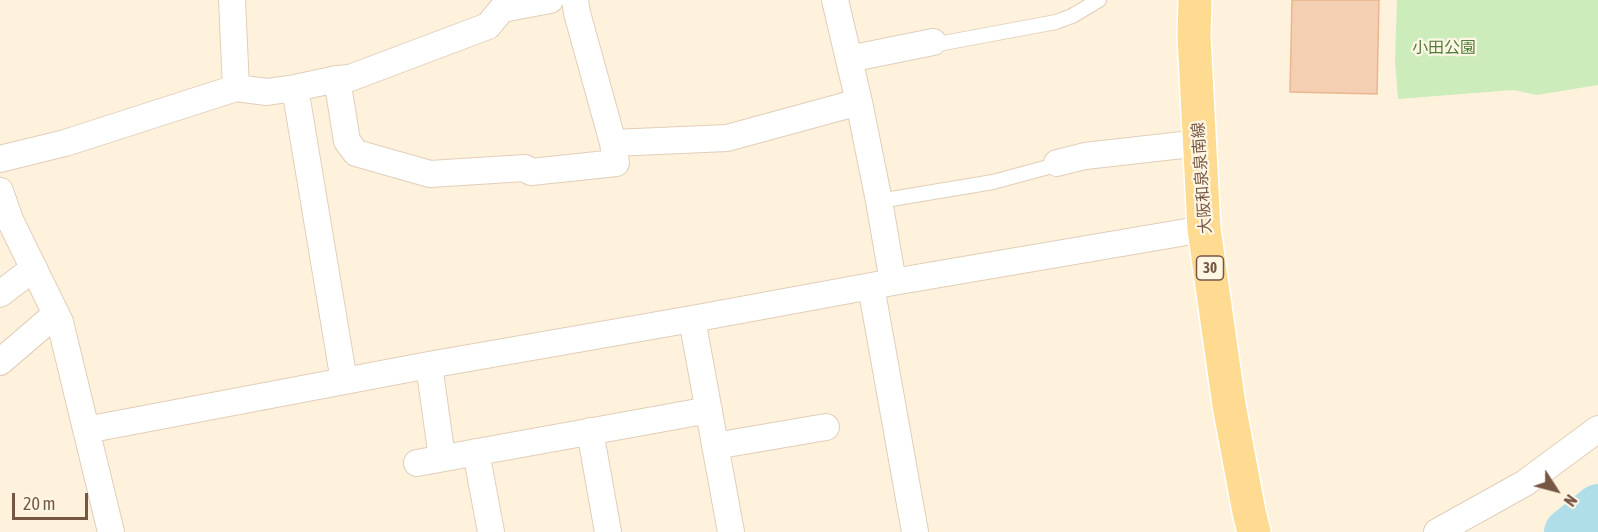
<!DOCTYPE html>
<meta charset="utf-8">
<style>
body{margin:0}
#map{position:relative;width:1598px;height:532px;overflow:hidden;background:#fef2dd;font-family:"Asap Condensed",sans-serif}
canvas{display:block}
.north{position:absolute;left:1526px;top:460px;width:60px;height:60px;-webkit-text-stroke:4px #fff6e4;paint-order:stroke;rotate:126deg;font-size:16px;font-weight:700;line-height:24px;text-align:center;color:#755744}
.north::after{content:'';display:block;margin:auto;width:21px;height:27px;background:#755744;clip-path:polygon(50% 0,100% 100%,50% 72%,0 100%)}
.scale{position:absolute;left:12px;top:493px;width:76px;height:27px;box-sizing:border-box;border:3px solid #755744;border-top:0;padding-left:8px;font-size:18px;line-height:21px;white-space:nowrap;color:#755744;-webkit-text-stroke:4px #fff6e4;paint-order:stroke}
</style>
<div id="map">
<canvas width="1598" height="532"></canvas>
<div class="north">N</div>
<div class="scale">20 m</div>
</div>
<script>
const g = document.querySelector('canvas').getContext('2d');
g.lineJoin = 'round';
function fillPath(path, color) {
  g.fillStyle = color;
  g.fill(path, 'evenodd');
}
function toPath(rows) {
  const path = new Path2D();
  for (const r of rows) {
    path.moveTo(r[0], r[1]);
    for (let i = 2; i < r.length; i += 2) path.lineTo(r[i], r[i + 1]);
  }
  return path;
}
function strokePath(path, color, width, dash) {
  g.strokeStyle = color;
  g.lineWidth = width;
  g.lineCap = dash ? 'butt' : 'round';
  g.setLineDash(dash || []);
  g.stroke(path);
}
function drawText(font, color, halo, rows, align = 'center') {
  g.font = font + ' "Asap Condensed","Noto Sans JP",sans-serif';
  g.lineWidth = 4.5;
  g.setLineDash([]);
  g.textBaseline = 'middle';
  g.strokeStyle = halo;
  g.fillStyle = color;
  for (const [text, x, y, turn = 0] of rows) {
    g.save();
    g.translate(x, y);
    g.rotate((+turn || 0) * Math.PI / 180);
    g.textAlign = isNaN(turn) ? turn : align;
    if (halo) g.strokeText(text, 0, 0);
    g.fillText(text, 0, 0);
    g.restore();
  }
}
const green = toPath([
 [1397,0,1598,0,1598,85,1537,95,1513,90,1398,99,1395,60]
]);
const river = toPath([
 [1567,532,1598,507]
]);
const building = toPath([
 [1292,0,1379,0,1377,94,1290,92,1292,0]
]);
const lane = toPath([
 [933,42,938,44,1056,22,1072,16,1099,0],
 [879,201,993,182,1052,166,1057,163]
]);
const street = toPath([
 [232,0,236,88,267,92,295,88,344,381],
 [835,0,859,102,879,201,893,282],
 [849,59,933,42],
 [337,79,347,141,356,153,430,174,525,168,531,172,616,163,613,143,577,13,575,0],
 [295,88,337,79,350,78,488,26,502,9,550,0],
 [613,143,727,138,859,102],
 [0,159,65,143,236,88],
 [1057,163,1085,156,1200,143],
 [0,191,10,220,60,322,111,532],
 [871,286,915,532],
 [0,294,34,268],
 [692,319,731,532],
 [0,362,56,314],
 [429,365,442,458],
 [86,430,429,365,692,319,893,282,1204,229],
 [590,431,608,532],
 [715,446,826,427],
 [476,452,491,532],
 [417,463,709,410],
 [1437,532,1525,483,1598,429]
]);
const primary = toPath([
 [1195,0,1194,36,1204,229,1229,405,1249,512,1254,532]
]);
const shields = [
 [1210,268,27]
];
const shieldNames = [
 ["30",1210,268]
];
const parkNames = [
 ["小田公園",1444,48]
];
const streetNames = [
 ["大阪和泉泉南線",1202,178,-94]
];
fillPath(green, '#cdecbb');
strokePath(river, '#b0dee8', 46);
fillPath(building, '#f5cfb2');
strokePath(building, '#e9b691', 1.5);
strokePath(lane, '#e2ceb9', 16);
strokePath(street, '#e2ceb9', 28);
strokePath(primary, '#fff', 36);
strokePath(lane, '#fff', 14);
strokePath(street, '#fff', 26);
strokePath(primary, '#ffdb92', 33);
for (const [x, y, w] of shields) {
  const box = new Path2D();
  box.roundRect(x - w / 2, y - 12, w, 24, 4.5);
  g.fillStyle = '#fff6e4';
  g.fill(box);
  strokePath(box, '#755744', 1.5);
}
drawText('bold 15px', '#755744', null, shieldNames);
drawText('16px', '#4c7c3b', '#fff6e4', parkNames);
drawText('16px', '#755744', '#fff6e4', streetNames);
</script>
